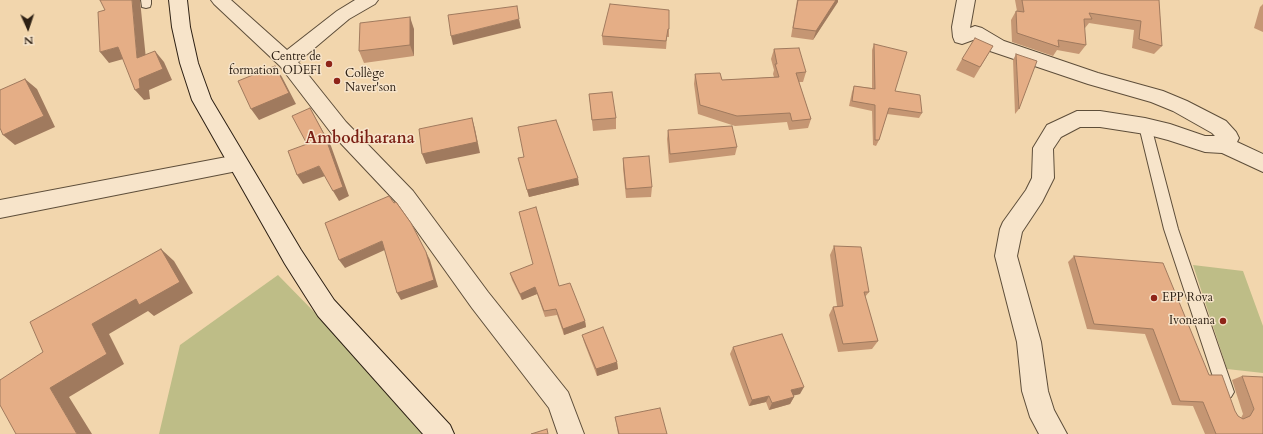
<!DOCTYPE html>
<meta charset="utf-8">
<style>
body{margin:0}
#map{position:relative;width:1263px;height:434px;overflow:hidden;background:#f2d6ad;font-family:Cardo,serif}
canvas{display:block}
.north{position:absolute;left:8px;top:8px;width:40px;height:40px;-webkit-text-stroke:3px #f7e4ca;paint-order:stroke;rotate:177deg;font-size:11px;font-weight:700;line-height:16px;text-align:center;color:#2d2014}
.north::after{content:'';display:block;margin:auto;width:14px;height:18px;background:#2d2014;clip-path:polygon(50% 0,100% 100%,50% 72%,0 100%)}
</style>
<div id="map">
<canvas width="1263" height="434"></canvas>
<div class="north">N</div>
</div>
<script>
const g = document.querySelector('canvas').getContext('2d');
g.lineJoin = 'round';
function fillPath(path, color) {
  g.fillStyle = color;
  g.fill(path, 'evenodd');
}
function toPath(rows) {
  const path = new Path2D();
  for (const r of rows) {
    path.moveTo(r[0], r[1]);
    for (let i = 2; i < r.length; i += 2) path.lineTo(r[i], r[i + 1]);
  }
  return path;
}
function strokePath(path, color, width, dash) {
  g.strokeStyle = color;
  g.lineWidth = width;
  g.lineCap = dash ? 'butt' : 'round';
  g.setLineDash(dash || []);
  g.stroke(path);
}
function drawText(font, color, halo, rows, align = 'center') {
  g.font = font + ' Cardo,serif';
  g.lineWidth = 3;
  g.setLineDash([]);
  g.textBaseline = 'middle';
  g.strokeStyle = halo;
  g.fillStyle = color;
  for (const [text, x, y, turn = 0] of rows) {
    g.save();
    g.translate(x, y);
    g.rotate((+turn || 0) * Math.PI / 180);
    g.textAlign = isNaN(turn) ? turn : align;
    if (halo) g.strokeText(text, 0, 0);
    g.fillText(text, 0, 0);
    g.restore();
  }
}
const green = toPath([
 [1193,265,1243,271,1263,326,1263,373,1227,369],
 [278,275,322,320,400,397,431,434,159,434,180,345]
]);
const lane = toPath([
 [141,0,151,0,151,4,150,7,146,8,142,7,141,0],
 [1145,121,1149,123,1151,126,1178,229,1234,392,1231,397,1226,399,1221,397,1218,392,1164,229,1139,126,1141,123,1145,121]
]);
const street = toPath([
 [211,0,231,0,287,50,337,11,355,0,378,0,375,4,349,19,298,62,346,122,413,191,488,292,568,392,584,434,558,434,549,408,472,308,397,203,332,134,280,66,214,4,211,0],
 [957,0,975,0,970,28,975,26,982,28,1004,41,1098,73,1163,91,1187,101,1226,121,1236,132,1239,138,1237,142,1263,154,1263,172,1222,153,1205,152,1168,140,1145,134,1100,127,1080,127,1061,137,1053,149,1054,178,1042,202,1022,232,1017,256,1041,342,1048,391,1054,410,1067,434,1039,434,1030,417,1022,391,1017,342,995,256,1000,229,1003,222,1026,190,1032,178,1033,148,1047,125,1077,111,1100,111,1145,118,1170,124,1205,136,1215,136,1212,133,1173,111,1151,102,1088,84,990,51,973,40,962,44,955,42,953,37,952,27,957,0],
 [237,155,244,157,247,163,244,169,237,171,0,218,0,200,237,155]
]);
const secondary = toPath([
 [169,0,187,0,190,27,198,63,211,99,301,250,334,300,450,425,454,434,423,434,318,316,285,264,192,100,180,63,172,27,169,0]
]);
const wall = toPath([
 [797,0,838,0,813,40,791,37],
 [1015,0,1159,0,1162,46,1154,54,1132,48,1134,30,1089,23,1085,28,1084,28,1086,45,1079,54,1057,50,1053,56,1012,42,1011,20,1016,11,1017,11],
 [1263,4,1263,32,1254,28,1260,7],
 [414,29,414,56,364,63,359,51],
 [669,29,669,37,667,37,666,49,603,45,602,36],
 [874,44,895,91,922,113,919,118,887,114,879,140,876,146,873,145,872,111,849,106,852,92,854,86,872,88,872,50],
 [993,46,974,78,956,70,962,59],
 [774,49,806,72,803,82,799,82,811,119,808,128,789,130,787,122,735,126,698,114,694,84,695,74,722,80,774,77,773,74,774,70,771,59],
 [1016,54,1019,109,1015,114,1013,60],
 [589,94,616,118,616,129,593,131],
 [668,130,737,147,735,155,669,163,667,139],
 [518,158,579,185,529,197],
 [623,158,652,187,651,197,626,198,623,168],
 [834,246,869,292,865,297,878,341,872,349,838,352,829,315,833,307,837,306,830,255],
 [1074,256,1209,375,1238,416,1241,418,1243,414,1232,380,1242,376,1263,434,1205,434,1193,406,1172,405,1145,334,1087,329,1068,262],
 [510,273,559,286,585,321,586,327,564,335,557,315,545,317,537,294,522,300,512,280],
 [582,335,617,362,618,369,597,376,584,342],
 [733,347,800,394,794,395,794,397,790,404,769,410,766,402,749,406,730,354],
 [615,417,667,434,618,434]
]);
const shadedWall = toPath([
 [132,0,140,0,147,69,137,58],
 [836,0,838,0,838,2,813,40,816,31],
 [410,17,414,29,414,56,410,45],
 [519,19,521,28,453,45,451,36],
 [118,47,127,58,109,63,100,52],
 [155,51,164,62,172,80,149,90,150,99,144,100,135,90,139,79],
 [275,66,282,77,296,104,259,120,251,109],
 [25,79,37,89,55,127,15,145,3,135],
 [310,108,331,146,349,196,339,201,333,191],
 [472,118,475,129,480,153,426,164,422,154],
 [319,166,325,176,303,184,297,175],
 [578,178,579,185,529,197,527,190],
 [382,241,387,249,345,268,339,260],
 [161,249,174,261,193,293,154,316,148,311,109,334,124,364,69,397,92,434,77,434,50,388,92,324],
 [426,252,430,260,438,287,401,300,397,293],
 [535,287,537,294,522,300,520,294],
 [585,321,586,327,564,335,563,329],
 [617,362,618,369,597,376,596,369],
 [804,387,800,394,788,397,791,390],
 [769,396,766,402,749,406,752,400],
 [794,397,790,404,769,410,772,403]
]);
const building = toPath([
 [100,0,132,0,137,58,155,51,163,69,139,79,140,88,135,90,118,47,100,52,98,12,105,10,100,0],
 [798,0,836,0,816,31,793,28,798,0],
 [1022,0,1159,0,1162,46,1139,39,1141,21,1089,13,1092,19,1084,19,1086,45,1058,40,1059,47,1017,33,1016,11,1024,12,1022,0],
 [610,4,669,10,669,29,668,29,666,41,602,36,610,4],
 [517,6,519,19,451,36,448,15,517,6],
 [410,17,410,45,359,51,360,23,410,17],
 [975,38,993,46,980,67,962,59,975,38],
 [874,44,907,52,895,91,920,95,922,113,889,108,879,140,875,140,875,105,852,101,854,86,875,89,874,44],
 [799,48,806,72,796,73,811,119,792,121,790,113,737,116,700,105,695,74,720,73,722,80,779,77,775,64,777,64,774,49,799,48],
 [1016,54,1037,61,1019,109,1016,54],
 [275,66,289,93,251,109,238,81,275,66],
 [25,79,44,116,3,135,0,128,0,90,25,79],
 [612,92,616,118,592,120,589,94,612,92],
 [310,108,325,136,343,187,333,191,319,166,297,175,288,151,307,144,292,116,310,108],
 [472,118,477,142,422,154,419,129,472,118],
 [556,120,578,178,527,190,518,158,524,157,518,127,556,120],
 [732,126,737,147,670,154,668,130,732,126],
 [649,156,652,187,626,189,623,158,649,156],
 [389,196,394,203,396,202,411,223,426,252,434,280,397,293,382,241,339,260,325,223,389,196],
 [536,207,559,286,570,283,585,321,563,329,556,309,544,311,535,287,520,294,510,273,533,264,519,212,536,207],
 [834,246,861,247,869,292,864,292,878,341,843,344,833,307,843,306,834,246],
 [161,249,180,282,139,305,136,299,92,324,107,354,50,388,77,434,16,434,0,405,0,380,43,352,30,322,161,249],
 [1074,256,1163,263,1209,375,1222,375,1235,411,1238,416,1243,419,1250,416,1254,409,1242,376,1263,377,1263,434,1216,434,1203,402,1180,401,1153,329,1094,324,1074,256],
 [603,327,617,362,596,369,582,335,603,327],
 [782,334,804,387,791,390,794,397,772,403,769,396,752,400,733,347,782,334],
 [660,408,667,434,619,434,615,417,660,408],
 [547,429,548,434,531,434,547,429]
]);
const markers = [
 [329,64,4,"#8f2418"],
 [337,81,4,"#8f2418"],
 [1154,298,4,"#8f2418"],
 [1223,321,4,"#8f2418"]
];
const poiNames = [
 ["Centre de",321,57],
 ["formation ODEFI",321,71],
 ["Collège",345,74,"left"],
 ["Naver'son",345,88,"left"],
 ["EPP Rova",1162,298,"left"],
 ["Ivoneana",1215,321]
];
const districtNames = [
 ["Ambodiharana",360,139]
];
fillPath(green, '#bebd87');
strokePath(lane, '#5e4e3a', 2);
strokePath(street, '#5e4e3a', 2);
strokePath(secondary, '#2d2014', 2);
fillPath(lane, '#f7e4ca');
fillPath(street, '#f7e4ca');
fillPath(secondary, '#f7e4ca');
fillPath(wall, '#c59673');
fillPath(shadedWall, '#a07a5e');
fillPath(building, '#e5ae86');
strokePath(building, '#a07a5e', 1);
for (const [x, y, r, color] of markers) {
  const dot = new Path2D();
  dot.arc(x, y, r, 0, 2 * Math.PI);
  g.fillStyle = color;
  g.fill(dot);
  strokePath(dot, '#f7e4ca', 1.5);
}
drawText('12px', '#2d2014', '#f7e4ca', poiNames, 'right');
drawText('bold 16px', '#7a1f14', '#f7e4ca', districtNames);
</script>
